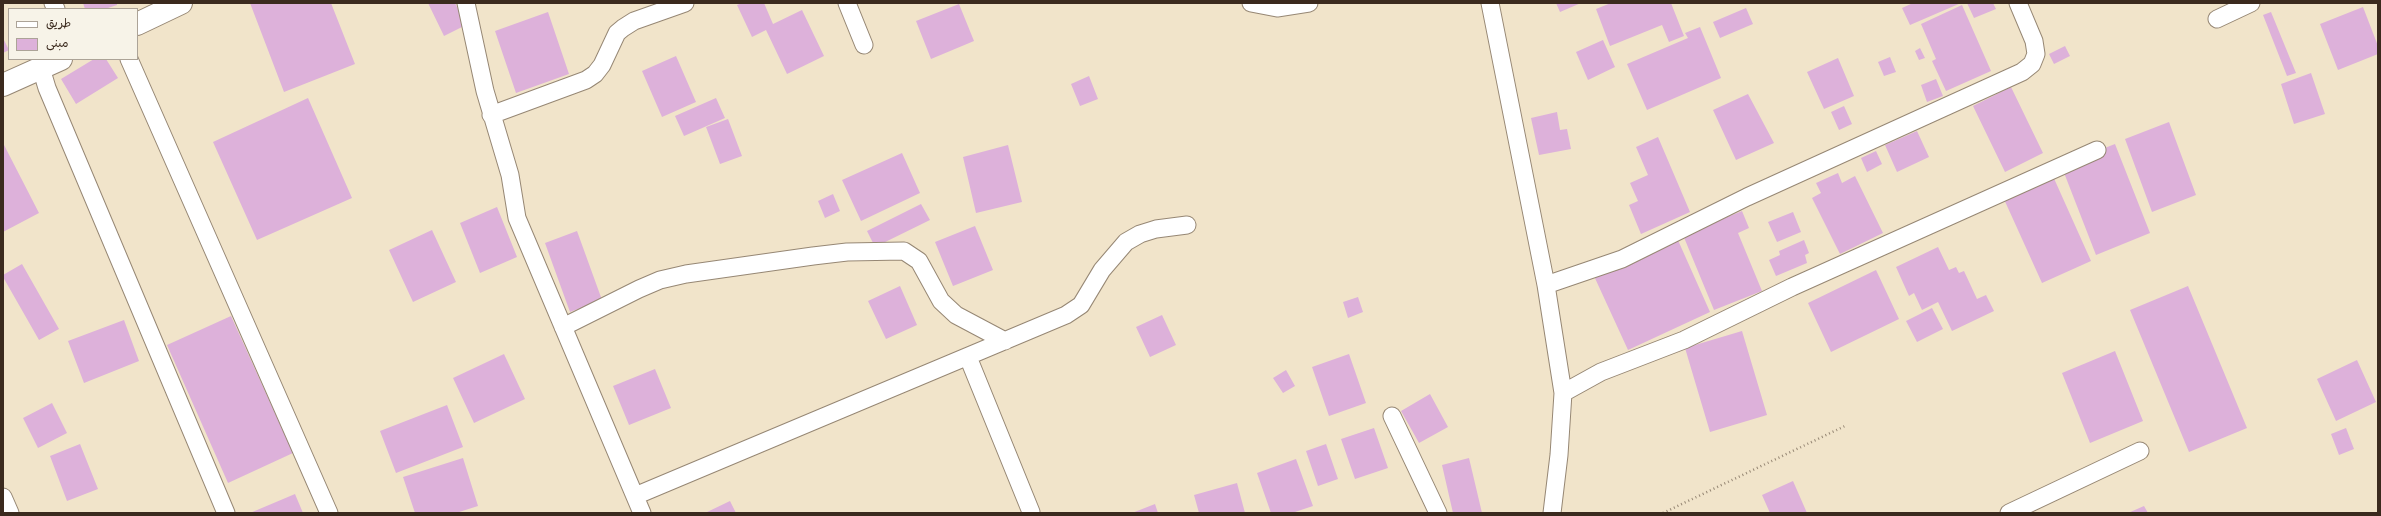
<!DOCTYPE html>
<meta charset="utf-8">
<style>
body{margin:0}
#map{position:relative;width:2381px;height:516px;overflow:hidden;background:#f1e4ca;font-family:"Shantell Sans","Playpen Sans Arabic",sans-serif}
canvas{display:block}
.frame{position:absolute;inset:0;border:4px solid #3b2a1e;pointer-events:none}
.legend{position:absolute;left:8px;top:8px;width:130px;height:52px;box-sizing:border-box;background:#f7f3e8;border:1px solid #aca397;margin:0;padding:5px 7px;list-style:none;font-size:12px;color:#3b2a1e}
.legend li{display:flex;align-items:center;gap:8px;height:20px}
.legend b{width:20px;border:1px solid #aca397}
</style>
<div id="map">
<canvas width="2381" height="516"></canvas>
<div class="frame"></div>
<ul class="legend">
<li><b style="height:5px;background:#fff"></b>طريق</li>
<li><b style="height:11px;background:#ddb1da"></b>مبنى</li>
</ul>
</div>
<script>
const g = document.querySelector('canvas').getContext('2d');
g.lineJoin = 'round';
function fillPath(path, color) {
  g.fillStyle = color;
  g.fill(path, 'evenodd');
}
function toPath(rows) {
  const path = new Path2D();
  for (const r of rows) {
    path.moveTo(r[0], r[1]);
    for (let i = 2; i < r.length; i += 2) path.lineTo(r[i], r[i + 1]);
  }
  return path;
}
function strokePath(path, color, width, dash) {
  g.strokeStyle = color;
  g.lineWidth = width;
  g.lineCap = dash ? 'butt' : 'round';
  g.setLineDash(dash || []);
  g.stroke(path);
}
const building = toPath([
 [83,3,117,3,117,5,105,9,85,9],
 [250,3,331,3,355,64,284,92],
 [428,3,455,3,466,25,444,36],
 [742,3,764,3,773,24,802,10,824,56,787,74,766,30,752,37,737,5],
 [1556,3,1581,3,1560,12],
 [1611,3,1671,3,1684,36,1669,42,1662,25,1610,46,1596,9],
 [1913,3,1961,3,1910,25,1902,8],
 [1967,3,1993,3,1996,9,1974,18],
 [959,4,974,41,931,59,916,21],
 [1962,5,1991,71,1946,91,1932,61,1936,59,1921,24],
 [2363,7,2378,46,2378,54,2338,70,2320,24],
 [1746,8,1753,24,1720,38,1713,22],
 [548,12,569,74,516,93,495,31],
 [2271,12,2296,73,2287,76,2263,15],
 [1700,27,1721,78,1647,110,1627,64,1688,38,1685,33],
 [3,38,9,50,3,53],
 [1603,40,1615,67,1588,80,1576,52],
 [2065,46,2070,56,2054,64,2049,54],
 [1920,48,1925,58,1919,60,1915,51],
 [676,56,696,102,662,117,642,71],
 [1890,57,1896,72,1884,76,1878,62],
 [1838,58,1854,96,1824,109,1807,72],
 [94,59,106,59,118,78,76,104,61,79],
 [2311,73,2325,114,2294,124,2281,84],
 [1089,76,1098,99,1080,106,1071,84],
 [1936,79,1943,96,1927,102,1921,85],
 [2011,87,2043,153,2005,172,1973,106],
 [1748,94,1774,143,1736,160,1713,110],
 [308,98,352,198,257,240,213,142],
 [716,98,725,118,684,136,675,116],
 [1844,106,1852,124,1839,130,1831,112],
 [1557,112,1560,130,1567,129,1571,149,1539,155,1531,118],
 [728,119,742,156,720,164,706,127],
 [2169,122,2196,195,2152,212,2125,139],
 [1917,131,1929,157,1897,172,1885,145],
 [1658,137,1690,212,1641,234,1629,205,1638,201,1630,183,1648,175,1636,147],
 [3,143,39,213,3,232],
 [2115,144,2150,233,2096,255,2061,165],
 [1008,145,1022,202,976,213,963,157],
 [1876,151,1882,164,1867,172,1861,158],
 [902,153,920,193,861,221,842,180],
 [1838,173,1842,183,1855,176,1883,233,1840,254,1812,198,1821,193,1816,183],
 [2052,174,2091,261,2042,283,2003,197],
 [833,194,840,211,825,218,818,201],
 [921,204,930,220,875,247,867,231],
 [497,207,517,257,480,273,460,223],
 [1742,211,1749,228,1738,233,1762,291,1714,310,1683,235],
 [1793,212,1801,232,1777,242,1768,222],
 [975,226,993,270,953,286,935,242],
 [432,230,456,282,413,302,389,250],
 [577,231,602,300,570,312,545,243],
 [1677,238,1710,312,1628,350,1594,276],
 [1804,240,1809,253,1805,255,1807,263,1776,276,1769,260,1780,255,1779,251],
 [1938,247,1949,270,1956,267,1959,273,1964,271,1977,299,1986,295,1994,311,1952,331,1938,302,1922,310,1914,293,1909,296,1896,267],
 [22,264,59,329,39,340,3,277,3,275],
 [1876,270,1899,319,1831,352,1808,303],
 [900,286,917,325,886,339,868,301],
 [2188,286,2247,428,2189,452,2130,310],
 [1358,297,1363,312,1348,318,1343,302],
 [1932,308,1943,329,1917,342,1906,321],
 [1162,315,1176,345,1150,357,1136,327],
 [231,316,293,453,228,483,167,345],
 [124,320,139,361,84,383,68,341],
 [1742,331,1767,415,1710,432,1685,348],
 [2115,351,2143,421,2090,443,2062,373],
 [504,354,525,399,474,423,453,378],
 [1349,354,1366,403,1329,416,1312,367],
 [2357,360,2376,402,2336,421,2317,379],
 [655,369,671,408,629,425,613,386],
 [1286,370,1295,386,1283,393,1273,378],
 [1430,394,1448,427,1419,443,1401,411],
 [52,403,67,433,38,448,23,418],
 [447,405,463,447,396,473,380,431],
 [1374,428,1388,468,1355,479,1341,439],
 [2346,428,2354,449,2339,455,2331,434],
 [80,444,98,489,67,501,50,456],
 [1326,444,1338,479,1318,486,1306,451],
 [463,458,478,506,456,513,415,513,403,477],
 [1469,458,1482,513,1453,513,1442,465],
 [1296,459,1313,506,1292,513,1271,513,1257,473],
 [1793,481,1807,513,1770,513,1762,495],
 [1237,483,1245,513,1199,513,1194,495],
 [295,494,303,513,250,513],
 [730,501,736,513,705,513],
 [1155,504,1158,513,1132,513],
 [2144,506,2148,513,2128,513]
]);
const path = toPath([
 [1663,513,1845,426]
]);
const minor = toPath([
 [53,3,56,9],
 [466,3,485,91,510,175,517,218,642,513],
 [847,3,864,45],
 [1251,3,1277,8,1309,3],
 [1490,3,1546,285,1563,393,1559,455,1552,513],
 [2217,19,2251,3],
 [129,59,329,513],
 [41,68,47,88,226,513],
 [491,115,586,80,595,74,602,65,617,33,623,28,634,21,685,3],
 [1546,285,1622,259,1747,197,2022,72,2032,64,2036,54,2034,41,2018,3],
 [563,327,639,289,660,280,686,274,813,256,847,252,904,251,919,261,941,301,956,315,1005,341],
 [968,357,1031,512],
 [1563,393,1601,372,1684,340,1792,287,2097,150],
 [1392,416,1438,513],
 [635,496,1066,315,1081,305,1102,270,1126,242,1140,234,1156,229,1187,225],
 [3,497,10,513],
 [2009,513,2140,451]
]);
const primary = toPath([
 [137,24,181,3],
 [3,85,61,59]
]);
fillPath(building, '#ddb1da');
strokePath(minor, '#968774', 19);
strokePath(primary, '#968774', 24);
strokePath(path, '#968774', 2.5, [1, 3]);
strokePath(minor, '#fff', 17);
strokePath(primary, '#fff', 22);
</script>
